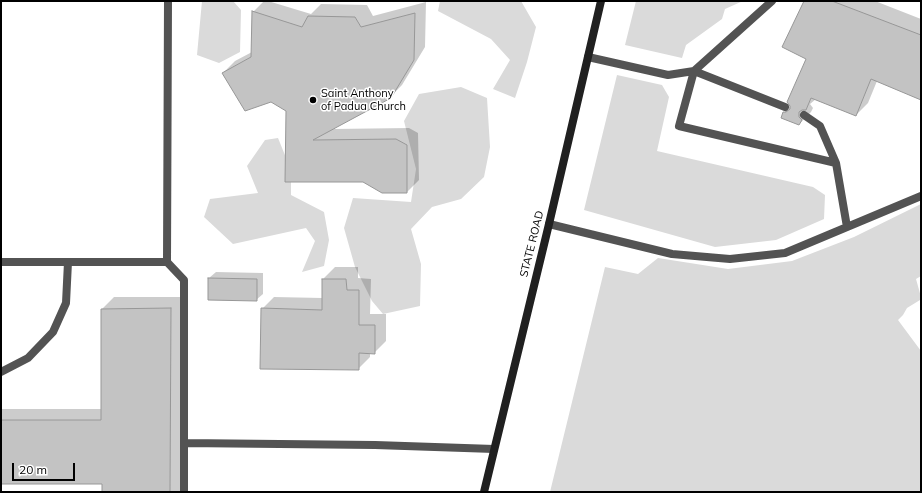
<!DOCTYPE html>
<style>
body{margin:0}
#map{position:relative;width:922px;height:493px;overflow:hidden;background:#fff;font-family:Mulish,sans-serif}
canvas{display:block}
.frame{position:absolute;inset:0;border:2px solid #000;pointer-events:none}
.scale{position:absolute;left:12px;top:463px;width:63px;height:18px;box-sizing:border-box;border:2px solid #000;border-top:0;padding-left:5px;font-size:12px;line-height:14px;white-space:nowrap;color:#000;-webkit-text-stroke:3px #fff;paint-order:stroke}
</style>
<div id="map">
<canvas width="922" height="493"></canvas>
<div class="frame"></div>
<div class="scale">20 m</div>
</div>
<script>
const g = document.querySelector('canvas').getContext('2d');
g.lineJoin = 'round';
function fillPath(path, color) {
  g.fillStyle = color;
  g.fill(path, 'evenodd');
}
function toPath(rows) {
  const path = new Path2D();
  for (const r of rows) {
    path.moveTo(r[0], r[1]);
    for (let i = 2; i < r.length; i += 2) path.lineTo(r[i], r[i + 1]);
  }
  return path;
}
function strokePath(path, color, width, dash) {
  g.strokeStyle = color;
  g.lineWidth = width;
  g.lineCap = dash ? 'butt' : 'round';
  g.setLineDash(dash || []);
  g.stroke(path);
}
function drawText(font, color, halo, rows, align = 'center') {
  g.font = font + ' Mulish,sans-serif';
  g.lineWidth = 3;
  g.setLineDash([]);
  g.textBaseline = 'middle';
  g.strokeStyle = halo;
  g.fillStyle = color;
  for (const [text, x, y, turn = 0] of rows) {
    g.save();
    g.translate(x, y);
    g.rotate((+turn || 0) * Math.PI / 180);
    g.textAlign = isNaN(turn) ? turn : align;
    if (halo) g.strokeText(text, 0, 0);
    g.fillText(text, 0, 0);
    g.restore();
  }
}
const green = toPath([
 [202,1,233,1,241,10,240,52,219,63,197,55],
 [440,1,521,1,536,27,527,62,515,98,493,89,510,60,491,39,438,11],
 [636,1,743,1,725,9,722,19,686,45,682,58,625,45],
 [617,75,662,85,669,97,657,151,813,187,825,195,824,219,776,240,715,247,584,210],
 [461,87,487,98,490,147,484,177,461,199,432,207,411,229,421,264,420,306,383,314,372,301,355,267,344,228,353,198,411,202,416,169,404,121,419,94],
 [278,138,291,170,291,195,324,212,329,240,324,266,302,272,315,241,306,228,233,244,204,217,210,199,258,193,247,166,265,140],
 [921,204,921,276,916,279,921,297,920,300,907,308,903,315,898,320,921,351,921,492,550,492,605,267,638,274,658,258,728,269,792,261,854,237]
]);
const shadow = toPath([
 [264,1,268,1,311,14,321,4,367,5,373,16,426,2,425,47,402,85,390,97,332,129,409,128,418,133,419,180,407,192,364,181,286,181,287,110,223,73,235,61,252,52,253,12],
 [805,1,875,1,921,19,921,99,877,81,868,103,856,115,816,99,810,104,813,108,811,112,799,124,784,113,791,105,807,59],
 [335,267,358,267,358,278,371,279,370,314,386,314,386,341,374,353,370,353,370,357,358,369,262,309,274,297,323,298,323,279],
 [216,272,263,273,263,294,256,300,209,278],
 [114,297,183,297,182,492,103,492,103,483,1,483,1,409,102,409,102,309]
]);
const building = toPath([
 [804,1,832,1,921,35,921,100,871,79,856,116,811,98,806,110,802,110,799,112,799,117,802,120,799,125,781,118,783,112,786,112,790,109,790,106,787,102,806,59,782,47,804,1],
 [252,11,302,27,308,16,355,17,361,27,415,13,414,60,391,98,313,140,396,139,407,145,407,193,382,193,363,182,285,182,286,111,271,102,245,111,222,73,251,57,252,11],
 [208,278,257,279,257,301,208,300,208,278],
 [322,279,346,279,347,290,359,290,359,325,375,325,375,354,359,353,359,370,260,369,261,308,322,310,322,279],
 [171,308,170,492,102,492,102,484,1,484,1,420,101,420,101,309,171,308]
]);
const lane = toPath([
 [588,57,668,75,694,71,772,1],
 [785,107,694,71,679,126,836,163,847,227],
 [804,115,820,126,836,163],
 [549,224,672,254,730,259,785,253,921,196],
 [1,262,167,262,184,280,184,492],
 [167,262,168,1],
 [1,372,28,358,53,332,66,303,68,262],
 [184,443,375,445,494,449]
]);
const secondary = toPath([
 [484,492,549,224,601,1]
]);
const markers = [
 [313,100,4,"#000"]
];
const poiNames = [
 ["Saint Anthony",321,94],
 ["of Padua Church",321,107]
];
const streetNames = [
 ["STATE ROAD",532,244,-76]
];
fillPath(green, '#dadada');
fillPath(shadow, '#0003');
fillPath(building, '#c3c3c3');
strokePath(building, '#979797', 1);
strokePath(lane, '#535353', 8);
strokePath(secondary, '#202020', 8);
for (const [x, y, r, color] of markers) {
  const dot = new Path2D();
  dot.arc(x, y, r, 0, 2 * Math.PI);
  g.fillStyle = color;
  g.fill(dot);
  strokePath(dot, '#fff', 1.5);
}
drawText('11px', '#000', '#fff', poiNames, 'left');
drawText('11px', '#000', '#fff', streetNames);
</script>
